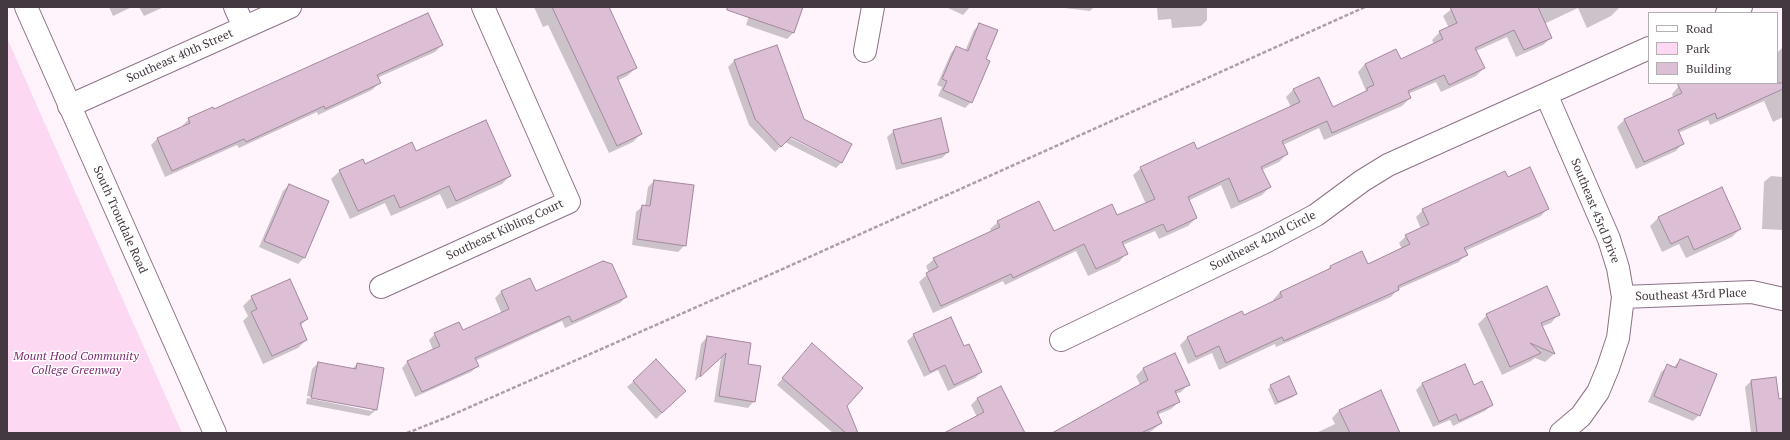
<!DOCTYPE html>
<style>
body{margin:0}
#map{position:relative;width:1790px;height:440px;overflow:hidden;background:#fff3fc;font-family:"PT Serif",serif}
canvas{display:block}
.frame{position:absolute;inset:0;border:8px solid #443841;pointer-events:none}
.legend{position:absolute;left:1648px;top:12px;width:130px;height:72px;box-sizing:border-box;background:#fff;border:1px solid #b4afb3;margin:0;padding:5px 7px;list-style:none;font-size:12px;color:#443841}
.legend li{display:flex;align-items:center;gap:8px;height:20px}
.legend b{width:20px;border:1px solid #b4afb3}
</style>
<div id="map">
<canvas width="1790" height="440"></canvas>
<div class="frame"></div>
<ul class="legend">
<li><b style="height:5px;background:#fff"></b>Road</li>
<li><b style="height:11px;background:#fcd8f3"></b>Park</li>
<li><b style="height:11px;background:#dcbfd5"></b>Building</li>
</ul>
</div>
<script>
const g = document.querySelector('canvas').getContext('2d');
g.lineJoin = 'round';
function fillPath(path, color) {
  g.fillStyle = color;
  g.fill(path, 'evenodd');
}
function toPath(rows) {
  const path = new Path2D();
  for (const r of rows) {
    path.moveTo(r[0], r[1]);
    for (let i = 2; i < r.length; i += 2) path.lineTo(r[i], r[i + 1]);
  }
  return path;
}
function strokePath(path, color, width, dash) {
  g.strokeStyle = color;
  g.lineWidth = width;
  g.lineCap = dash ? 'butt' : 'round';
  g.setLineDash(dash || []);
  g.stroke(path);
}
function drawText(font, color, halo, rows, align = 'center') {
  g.font = font + ' "PT Serif",serif';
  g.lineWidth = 3;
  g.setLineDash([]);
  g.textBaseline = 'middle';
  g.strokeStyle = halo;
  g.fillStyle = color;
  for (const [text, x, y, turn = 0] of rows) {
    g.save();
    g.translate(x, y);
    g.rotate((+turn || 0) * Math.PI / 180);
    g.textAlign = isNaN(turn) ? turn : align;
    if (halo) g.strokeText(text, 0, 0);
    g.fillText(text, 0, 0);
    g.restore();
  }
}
const green = toPath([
 [7,38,182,433,7,433]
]);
const shadow = toPath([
 [109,7,132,7,113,16],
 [139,7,164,7,144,16],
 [534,7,598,7,636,68,627,76,617,81,641,134,633,142,609,153,548,25,543,27],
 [752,7,802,7,793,33,787,39,746,25],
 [946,7,970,7,963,15],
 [1056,7,1094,7,1090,11],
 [1157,7,1207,7,1207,20,1201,26,1172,28,1171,19,1158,20],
 [1454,7,1618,7,1619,8,1611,16,1587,28,1578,8,1544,24,1551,38,1543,45,1516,57,1507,37,1476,51,1484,68,1476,76,1441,92,1436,82,1408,94,1410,98,1402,106,1324,140,1319,128,1283,145,1287,154,1279,162,1262,170,1270,187,1262,195,1231,209,1221,185,1188,201,1196,218,1188,226,1159,239,1155,231,1123,245,1126,254,1119,262,1088,276,1076,251,1005,285,1003,281,933,313,919,282,929,273,926,266,934,259,992,232,990,229,998,222,1053,232,1116,217,1146,204,1133,175,1141,168,1196,150,1291,107,1286,97,1294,89,1332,108,1363,94,1366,91,1358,72,1365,64,1400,60,1434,44,1432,40,1440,32,1449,28,1443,16],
 [980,24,985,60,971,102,965,108,938,96,942,87,937,85,951,53,956,47,965,51,974,30],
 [442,45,435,52,377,78,379,83,372,90,318,115,317,112,239,148,237,145,165,177,151,145,158,138,182,127,182,126,189,119,214,110],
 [776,46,803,120,851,144,841,163,841,161,787,134,786,136,841,163,836,168,785,142,775,152,749,125,728,67,734,61],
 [1783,47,1783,117,1773,122,1764,101,1710,125,1708,120,1678,133,1683,143,1676,151,1636,169,1617,127,1624,120,1673,97,1672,94,1679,86,1687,83,1777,83,1777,53],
 [894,131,948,152,942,158,896,170,887,137],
 [416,153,510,176,502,184,447,209,440,194,391,216,385,203,350,219,331,179,340,171],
 [1771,176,1783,177,1783,230,1762,229,1764,182],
 [1507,178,1548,208,1541,216,1465,251,1466,254,1459,262,1398,289,1391,297,1276,347,1275,344,1219,370,1212,353,1188,364,1180,345,1187,338,1242,313,1243,316,1274,302,1273,300,1280,292,1325,272,1330,267,1362,253,1367,265,1402,249,1399,243,1406,236,1421,229,1416,217,1423,210],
 [654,181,685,245,678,252,632,245,636,212,643,206,645,207,648,187],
 [289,185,327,201,304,258,298,264,259,247,283,191],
 [1659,217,1740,229,1732,237,1686,258,1679,244,1662,252,1650,226],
 [530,279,536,293,626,297,620,303,565,328,562,321,475,361,478,366,471,372,415,397,402,368,408,361,433,350,429,340,435,334,462,332,502,314,495,298,501,292],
 [252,297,307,319,300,326,306,340,298,348,263,364,243,321,248,316,243,306],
 [1559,314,1551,323,1541,327,1554,354,1545,362,1535,358,1531,361,1502,375,1478,324,1487,315],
 [914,335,963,347,981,372,975,378,948,391,938,370,924,377,907,341],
 [707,337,747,365,754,401,748,408,714,402,721,357,695,381,701,344],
 [807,350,846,406,857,433,833,433,777,385],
 [1175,354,1189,384,1181,392,1175,394,1179,402,1171,409,1157,415,1161,423,1153,430,1148,433,1065,433,1140,385,1136,376,1143,369],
 [1680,360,1699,415,1693,421,1648,402,1661,372,1668,366,1673,368],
 [318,363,352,369,357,364,383,369,376,410,369,416,306,404,307,398,372,411,372,409,307,396,312,369],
 [1464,365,1474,386,1492,405,1485,411,1453,426,1450,420,1433,427,1416,390,1422,384],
 [1776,378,1778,400,1783,399,1783,433,1751,433,1745,387,1751,381],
 [634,381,685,391,656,419,627,387],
 [1271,386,1296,394,1293,397,1275,405,1268,389],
 [1000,388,1024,433,952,433,977,417,971,405,977,399],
 [1340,410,1399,433,1316,433,1335,424,1332,418]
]);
const building = toPath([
 [552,7,609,7,637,68,617,77,642,134,617,146,552,7],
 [727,7,803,7,794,33,727,10,727,7],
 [1450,7,1538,7,1552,38,1524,50,1514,30,1475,48,1485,68,1449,85,1444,75,1408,91,1411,98,1332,133,1327,121,1282,141,1288,154,1261,167,1271,187,1239,202,1229,178,1188,197,1197,218,1167,232,1163,224,1122,242,1128,254,1096,269,1084,244,1013,278,1011,274,941,306,926,273,938,267,933,258,1000,227,997,221,1039,201,1054,231,1112,204,1117,215,1155,199,1140,167,1194,142,1197,149,1300,102,1293,89,1319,77,1333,107,1368,90,1367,88,1374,85,1365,64,1396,49,1401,59,1443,39,1439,31,1457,23,1450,7],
 [428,13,443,45,377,75,381,83,325,109,324,106,246,142,244,139,172,171,157,138,190,123,188,118,213,107,214,109,428,13],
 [979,23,998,30,986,59,990,61,972,103,943,90,947,81,942,79,956,46,968,51,979,23],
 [777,45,804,119,852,144,842,163,791,137,781,147,755,119,734,60,777,45],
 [1677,83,1783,83,1783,89,1717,119,1715,113,1678,130,1684,144,1644,162,1624,119,1682,93,1677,83],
 [941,118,949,152,902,164,893,130,941,118],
 [486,120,511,176,456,201,449,186,400,208,394,195,358,211,339,170,363,159,365,164,412,142,416,151,486,120],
 [1530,167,1549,209,1464,248,1468,255,1398,286,1399,290,1284,341,1282,337,1226,363,1219,346,1196,357,1187,337,1242,311,1244,315,1282,297,1280,292,1331,268,1330,266,1362,251,1368,264,1410,244,1405,235,1429,224,1422,209,1505,171,1508,177,1530,167],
 [654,180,694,185,686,246,637,239,642,205,650,206,654,180],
 [289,184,329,201,305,258,264,241,289,184],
 [1722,187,1741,229,1694,250,1688,236,1671,244,1658,217,1722,187],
 [603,261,612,264,627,297,572,322,569,316,475,358,479,366,422,392,407,361,440,346,434,333,459,322,463,330,509,309,501,291,530,278,536,291,603,261],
 [290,279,308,319,300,323,307,340,272,356,251,312,257,309,251,296,290,279],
 [1547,286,1560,315,1541,323,1555,354,1530,343,1541,353,1510,367,1486,314,1547,286],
 [951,317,964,346,969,344,982,372,954,385,945,365,930,372,913,334,951,317],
 [707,336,751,343,748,364,761,366,755,402,719,396,726,353,700,377,707,336],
 [812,343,863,388,847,406,858,433,846,433,782,378,812,343],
 [1175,353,1190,385,1175,391,1180,402,1157,412,1162,423,1141,433,1052,433,1148,380,1143,368,1175,353],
 [656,359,686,391,662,413,633,381,656,359],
 [1680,359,1717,374,1700,416,1654,396,1667,364,1676,368,1680,359],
 [318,362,356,369,357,363,384,368,377,410,311,398,318,362],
 [1465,364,1474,385,1482,381,1493,405,1459,421,1456,414,1439,422,1422,383,1465,364],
 [1289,376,1297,394,1278,402,1270,385,1289,376],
 [1776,377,1779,399,1783,398,1783,433,1757,433,1751,380,1776,377],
 [1001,386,1025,433,944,433,984,412,977,398,1001,386],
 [1381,390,1400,433,1350,433,1339,410,1381,390]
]);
const path = toPath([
 [407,433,445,418,776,272,1365,7]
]);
const minor = toPath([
 [235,7,244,27],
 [1727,13,1741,7],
 [865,51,873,7],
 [1546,94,1609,239,1618,268,1623,297,1618,338,1608,368,1598,392,1581,416,1561,433],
 [69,106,290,7],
 [381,287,569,202,483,7],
 [1623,297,1752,292,1783,299],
 [1061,340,1265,242,1316,215,1362,181,1388,165,1649,48]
]);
const major = toPath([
 [26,7,215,433]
]);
const streetNames = [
 ["Southeast 40th Street",180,56,-24],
 ["Southeast 43rd Drive",1595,211,68],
 ["South Troutdale Road",120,220,66],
 ["Southeast Kibling Court",505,230,-25],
 ["Southeast 42nd Circle",1263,241,-27],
 ["Southeast 43rd Place",1691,295,-2]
];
const parkNames = [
 ["Mount Hood Community",76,357],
 ["College Greenway",76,371]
];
fillPath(green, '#fcd8f3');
fillPath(shadow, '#0003');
fillPath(building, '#dcbfd5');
strokePath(building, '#a4889d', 1);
strokePath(minor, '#8d7287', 24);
strokePath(major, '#8d7287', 24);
strokePath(path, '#ab9fa8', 2.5, [4, 2]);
strokePath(minor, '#fff', 22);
strokePath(major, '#fff', 22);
drawText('12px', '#443841', '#fff', streetNames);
drawText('italic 12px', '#7f2c72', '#fff', parkNames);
</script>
